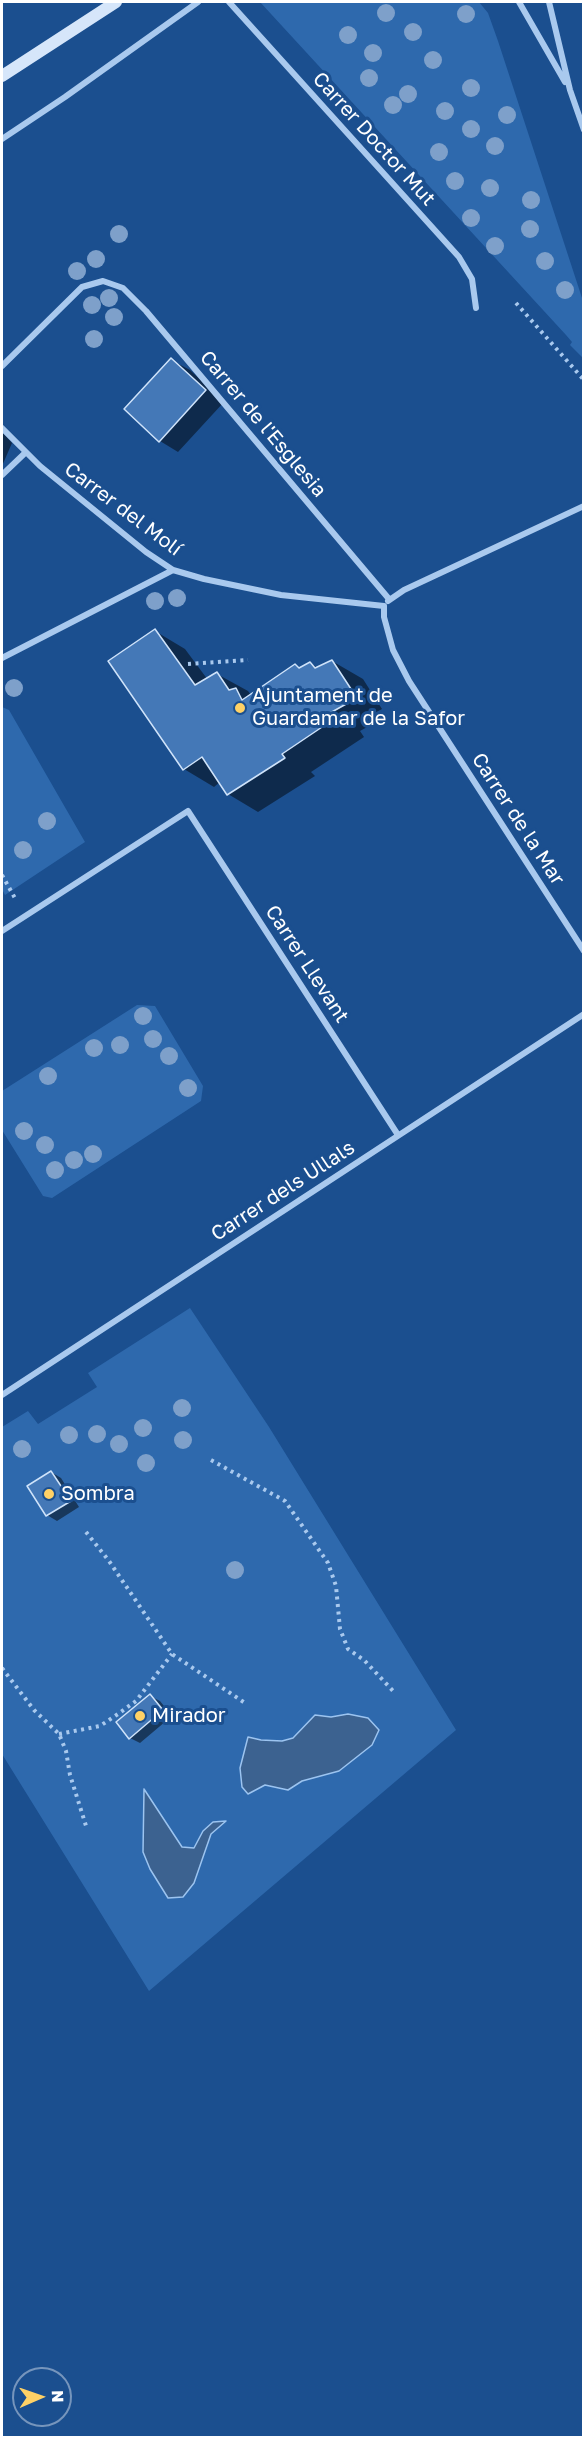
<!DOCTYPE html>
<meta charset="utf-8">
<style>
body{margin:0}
#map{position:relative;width:585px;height:2439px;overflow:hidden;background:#1b4f8f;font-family:"Golos Text",sans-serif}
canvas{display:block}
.frame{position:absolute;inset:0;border:3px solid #fff;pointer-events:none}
.north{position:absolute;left:12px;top:2367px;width:60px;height:60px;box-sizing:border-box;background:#1b4f8f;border:2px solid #7695bc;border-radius:50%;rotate:88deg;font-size:16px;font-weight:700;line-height:24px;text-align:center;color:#fff}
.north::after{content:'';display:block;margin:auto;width:21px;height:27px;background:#ffd166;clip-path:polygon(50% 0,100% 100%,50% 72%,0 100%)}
</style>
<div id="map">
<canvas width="585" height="2439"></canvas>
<div class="frame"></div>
<div class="north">N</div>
</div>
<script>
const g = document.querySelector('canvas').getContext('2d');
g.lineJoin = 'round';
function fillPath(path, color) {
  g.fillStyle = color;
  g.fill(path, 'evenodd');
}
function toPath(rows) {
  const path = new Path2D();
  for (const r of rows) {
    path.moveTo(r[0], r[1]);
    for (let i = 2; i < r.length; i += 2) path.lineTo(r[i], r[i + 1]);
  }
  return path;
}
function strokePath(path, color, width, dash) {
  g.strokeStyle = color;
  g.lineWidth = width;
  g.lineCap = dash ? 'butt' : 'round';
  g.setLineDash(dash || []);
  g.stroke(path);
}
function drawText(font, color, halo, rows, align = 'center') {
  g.font = font + ' "Golos Text",sans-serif';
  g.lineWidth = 6;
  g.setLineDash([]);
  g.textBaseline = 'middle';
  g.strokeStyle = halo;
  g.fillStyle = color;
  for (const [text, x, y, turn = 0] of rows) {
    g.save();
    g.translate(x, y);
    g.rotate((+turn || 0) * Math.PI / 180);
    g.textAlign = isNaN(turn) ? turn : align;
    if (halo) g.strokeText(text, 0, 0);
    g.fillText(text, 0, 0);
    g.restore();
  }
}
const green = toPath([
 [260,2,479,2,488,13,498,41,583,301,583,358,570,345,572,342,566,335],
 [2,707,9,710,85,842,5,895,2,889],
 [137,1005,155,1006,203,1086,201,1101,52,1198,43,1196,2,1130,2,1091],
 [190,1308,269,1427,456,1730,149,1991,2,1754,2,1427,28,1411,38,1424,97,1387,88,1373]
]);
const water = toPath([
 [348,1714,368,1718,379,1730,372,1745,339,1771,302,1781,288,1790,265,1785,248,1794,242,1787,240,1768,248,1737,261,1740,282,1741,293,1738,315,1715,331,1717,348,1714],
 [144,1789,182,1847,194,1848,203,1831,213,1822,226,1821,211,1834,194,1883,183,1897,168,1898,150,1869,143,1852,144,1789]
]);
const shadow = toPath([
 [171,360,190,370,224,402,178,452,160,441],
 [2,432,12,443,2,466],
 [155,631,185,649,208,680,217,674,248,691,251,695,310,663,318,668,332,661,363,679,382,709,373,714,378,721,360,731,364,737,311,772,315,776,258,812,228,794,220,782,214,787,184,769],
 [51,1472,61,1478,79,1507,57,1521,47,1515],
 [150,1696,160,1701,172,1716,140,1743,130,1738]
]);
const building = toPath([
 [171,358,206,390,159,442,124,409,171,358],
 [155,629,195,685,217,672,229,690,236,688,242,700,295,664,299,668,310,662,315,668,332,660,353,692,344,696,348,703,330,713,334,719,282,754,285,758,227,795,202,757,183,770,108,661,155,629],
 [51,1471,71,1501,46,1516,27,1486,51,1471],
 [150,1694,163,1710,129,1739,116,1722,150,1694]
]);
const path = toPath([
 [516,303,584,380],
 [188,664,248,660],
 [2,875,16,900],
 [211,1460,285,1501,328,1563,336,1586,340,1629,348,1649,364,1660,394,1692],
 [86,1532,109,1561,172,1654,245,1703],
 [2,1668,34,1710,59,1734,66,1751,70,1775,87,1829],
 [59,1734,100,1726,118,1714,136,1701,172,1654]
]);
const street = toPath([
 [229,2,459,257,472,279,476,308],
 [519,2,565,82],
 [549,2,570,90,584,130],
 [2,139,65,97,198,2],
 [2,366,82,287,103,281,123,288,146,311,389,599],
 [2,428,40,466,146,552,173,570,204,579,281,595,384,606],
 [2,475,25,453],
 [388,601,404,590,584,506],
 [384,606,384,617,393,650,409,681,584,951],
 [2,658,173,570],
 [2,931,188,811,398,1135],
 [2,1395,584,1014]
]);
const secondary = toPath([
 [2,76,116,2]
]);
const trees = [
 [386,13],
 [466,14],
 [413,32],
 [348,35],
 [373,53],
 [433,60],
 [369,78],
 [471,88],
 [408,94],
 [393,105],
 [445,111],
 [507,115],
 [471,129],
 [495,146],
 [439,152],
 [455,181],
 [490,188],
 [531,200],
 [471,218],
 [530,229],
 [119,234],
 [495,246],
 [96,259],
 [545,261],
 [77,271],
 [565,290],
 [109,298],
 [92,305],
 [114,317],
 [94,339],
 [177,598],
 [155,601],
 [14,688],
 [47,821],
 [23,850],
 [143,1016],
 [153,1039],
 [120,1045],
 [94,1048],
 [169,1056],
 [48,1076],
 [188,1088],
 [24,1131],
 [45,1145],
 [93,1154],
 [74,1160],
 [55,1170],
 [182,1408],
 [143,1428],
 [97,1434],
 [69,1435],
 [183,1440],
 [119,1444],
 [22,1449],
 [146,1463],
 [235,1570]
];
const markers = [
 [240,708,6,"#ffd166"],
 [49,1494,6,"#ffd166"],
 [140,1716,6,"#ffd166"]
];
const streetNames = [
 ["Carrer Doctor Mut",374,139,48],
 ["Carrer de l'Esglesia",263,424,50],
 ["Carrer del Molí",123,509,37],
 ["Carrer de la Mar",518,819,57],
 ["Carrer Llevant",307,964,57],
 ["Carrer dels Ullals",283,1191,-33]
];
const poiNames = [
 ["Ajuntament de",252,696],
 ["Guardamar de la Safor",252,719],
 ["Sombra",61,1494],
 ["Mirador",152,1716]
];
fillPath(green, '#2e69ad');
fillPath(water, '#3c6290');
strokePath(water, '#9cc4f0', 1.5);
fillPath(shadow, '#0007');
fillPath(building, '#4478b7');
strokePath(building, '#cfe3fa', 1.5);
strokePath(path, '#a9c9ee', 4, [3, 4.5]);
strokePath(street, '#a9c9ee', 6);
strokePath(secondary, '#d6e6fa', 12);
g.fillStyle = '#7ea0ca';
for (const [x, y] of trees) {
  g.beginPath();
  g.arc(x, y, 9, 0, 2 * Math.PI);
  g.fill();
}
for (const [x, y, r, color] of markers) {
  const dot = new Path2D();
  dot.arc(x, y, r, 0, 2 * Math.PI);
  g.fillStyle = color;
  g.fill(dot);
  strokePath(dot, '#1b4f8f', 2);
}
drawText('20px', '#fff', '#1b4f8f', streetNames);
drawText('20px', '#fff', '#1b4f8f', poiNames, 'left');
</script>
